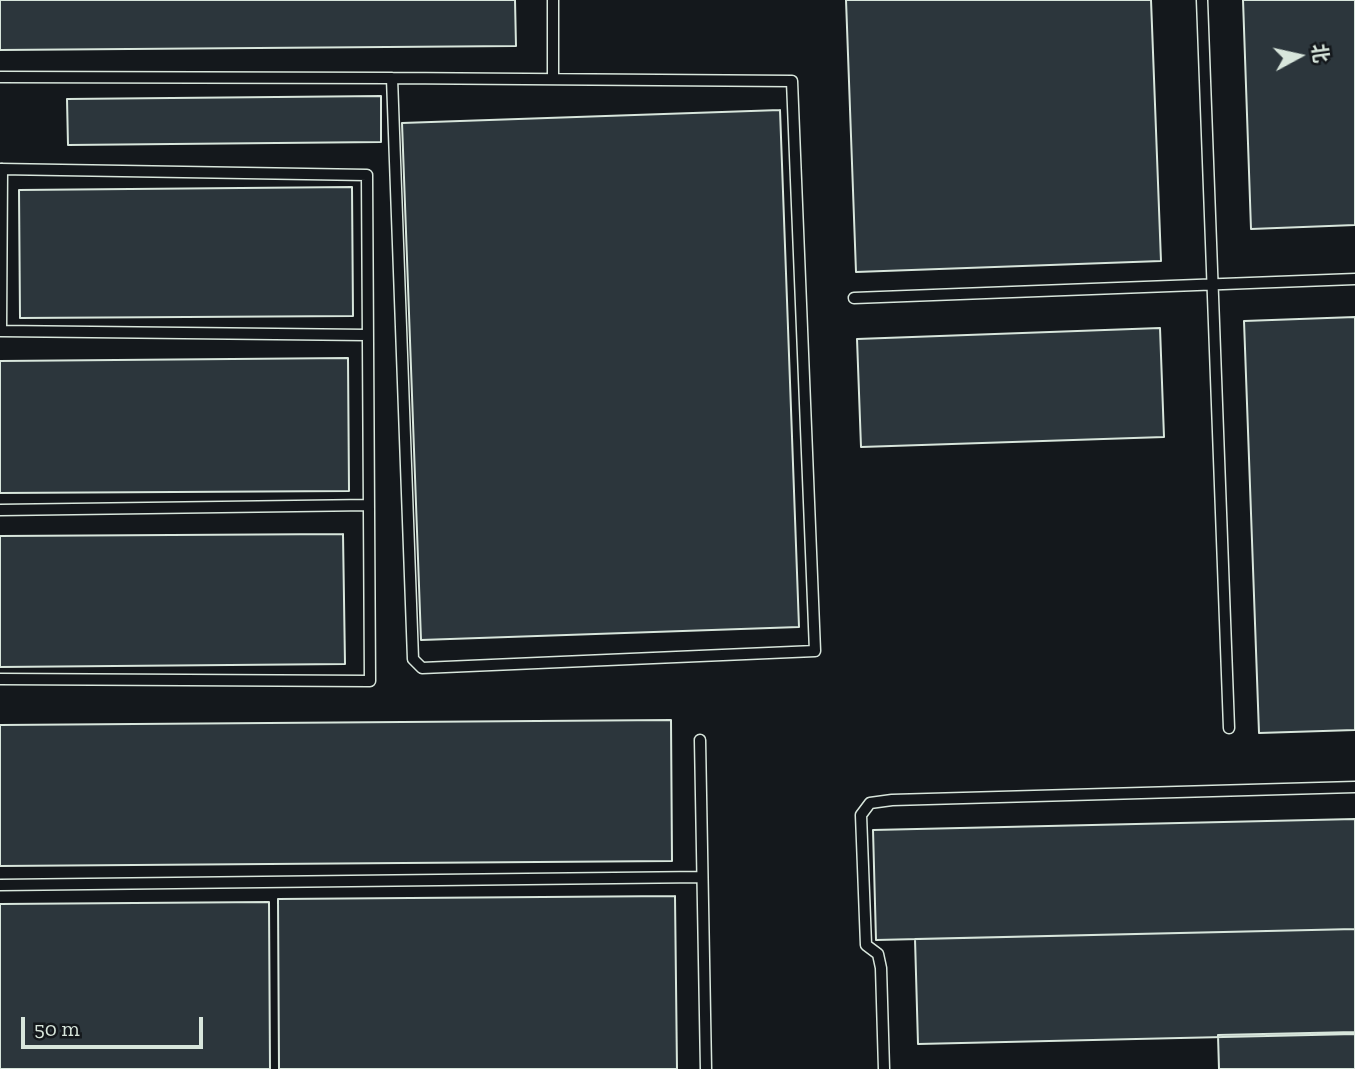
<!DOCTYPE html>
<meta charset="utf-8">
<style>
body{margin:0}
#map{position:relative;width:1355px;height:1069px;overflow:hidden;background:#14181c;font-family:"Zilla Slab","Noto Sans SC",serif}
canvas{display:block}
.north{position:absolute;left:1264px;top:21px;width:70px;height:70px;-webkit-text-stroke:5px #14181c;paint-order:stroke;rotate:82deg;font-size:19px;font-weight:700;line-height:28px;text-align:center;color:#d8e6dc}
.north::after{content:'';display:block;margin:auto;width:24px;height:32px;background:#d8e6dc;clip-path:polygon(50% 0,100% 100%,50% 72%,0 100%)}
.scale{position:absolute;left:21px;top:1017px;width:182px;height:32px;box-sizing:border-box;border:4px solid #d8e6dc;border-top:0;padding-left:9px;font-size:21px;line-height:24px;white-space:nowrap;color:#d8e6dc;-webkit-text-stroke:5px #14181c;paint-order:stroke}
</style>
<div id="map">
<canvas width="1355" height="1069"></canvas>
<div class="north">北</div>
<div class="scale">50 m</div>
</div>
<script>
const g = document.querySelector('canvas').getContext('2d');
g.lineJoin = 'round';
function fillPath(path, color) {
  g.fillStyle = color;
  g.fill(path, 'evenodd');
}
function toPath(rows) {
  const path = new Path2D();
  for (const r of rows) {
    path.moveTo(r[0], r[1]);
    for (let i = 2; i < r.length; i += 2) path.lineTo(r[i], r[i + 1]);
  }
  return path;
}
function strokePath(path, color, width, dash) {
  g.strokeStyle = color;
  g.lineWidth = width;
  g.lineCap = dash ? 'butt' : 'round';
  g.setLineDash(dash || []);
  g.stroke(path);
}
const building = toPath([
 [0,0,515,0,516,46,0,50,0,0],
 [846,0,1151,0,1161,261,856,272,846,0],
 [1243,0,1355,0,1355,225,1251,229,1243,0],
 [381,96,381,142,68,145,67,99,381,96],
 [780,110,799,627,421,640,402,123,780,110],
 [352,187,353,316,20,318,19,190,352,187],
 [1355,317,1355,730,1259,733,1244,321,1355,317],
 [1160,328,1164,437,861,447,857,339,1160,328],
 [348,358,349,491,0,493,0,361,348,358],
 [343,534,345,664,0,667,0,536,343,534],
 [671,720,672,861,0,866,0,725,671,720],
 [1355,819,1355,929,876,940,873,830,1355,819],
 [675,896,677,1069,279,1069,278,899,675,896],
 [269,902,270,1069,0,1069,0,904,269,902],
 [1355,929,1355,1034,918,1044,915,939,1355,929],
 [1355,1032,1355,1069,1219,1069,1218,1035,1355,1032]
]);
const service = toPath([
 [1202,0,1229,728],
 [0,77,392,78,792,81,815,651,422,668,413,659,392,78],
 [553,79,553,0],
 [0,169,367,175,370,681,0,679],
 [854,298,1355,279],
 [0,331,367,335],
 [1,331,2,169],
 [0,510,369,505],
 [700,740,706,1069],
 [0,885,702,877],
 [884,1069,881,968,878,954,866,945,861,815,870,803,892,800,1355,787]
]);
fillPath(building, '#2c363c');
strokePath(building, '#d8e6dc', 2);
strokePath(service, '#d8e6dc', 13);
strokePath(service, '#14181c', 10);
</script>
